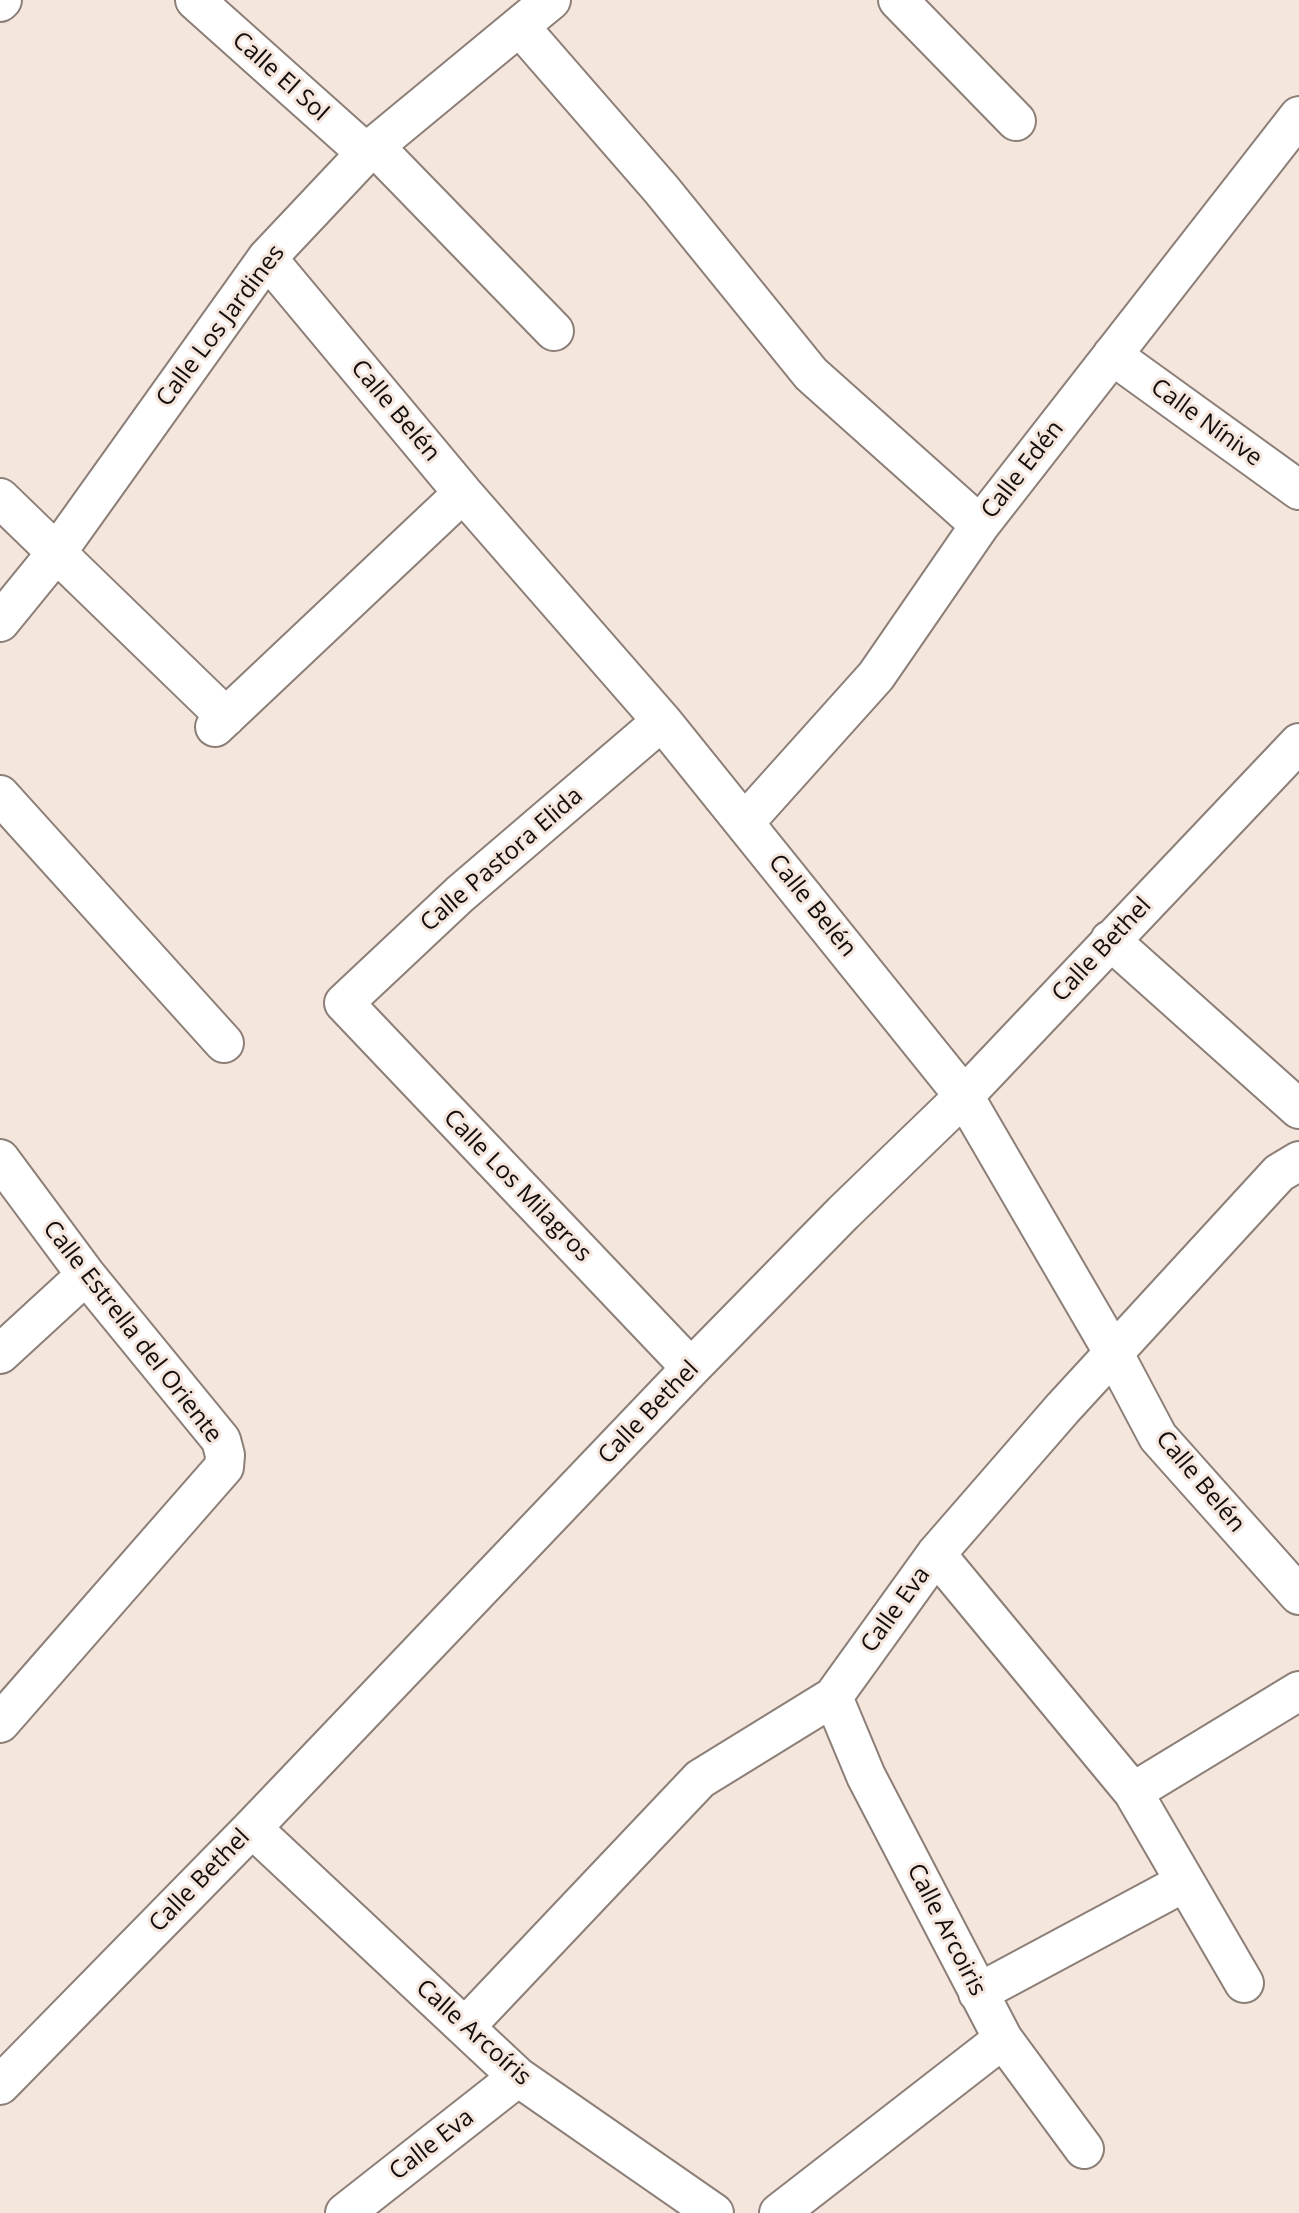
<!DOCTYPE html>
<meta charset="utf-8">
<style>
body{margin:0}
canvas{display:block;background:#f4e5dd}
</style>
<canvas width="1299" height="2213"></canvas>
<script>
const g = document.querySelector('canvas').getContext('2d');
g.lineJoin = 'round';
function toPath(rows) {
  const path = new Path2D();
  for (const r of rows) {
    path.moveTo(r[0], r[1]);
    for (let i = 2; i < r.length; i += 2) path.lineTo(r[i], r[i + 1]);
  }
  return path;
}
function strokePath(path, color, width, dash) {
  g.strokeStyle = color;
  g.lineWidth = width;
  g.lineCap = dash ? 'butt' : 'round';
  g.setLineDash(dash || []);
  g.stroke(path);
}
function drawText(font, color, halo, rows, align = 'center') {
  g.font = font + ' "Open Sans",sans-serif';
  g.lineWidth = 6;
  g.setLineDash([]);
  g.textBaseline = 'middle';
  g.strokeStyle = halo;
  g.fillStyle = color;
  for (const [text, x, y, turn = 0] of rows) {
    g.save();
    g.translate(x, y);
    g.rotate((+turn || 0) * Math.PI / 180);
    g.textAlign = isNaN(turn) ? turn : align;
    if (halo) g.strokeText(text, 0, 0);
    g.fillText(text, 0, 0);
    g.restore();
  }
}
const minor = toPath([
 [195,0,366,153],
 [898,0,1016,121],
 [0,2,2,0],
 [520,27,661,189,811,374,980,525],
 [375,147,554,331],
 [267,258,463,493,662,721,964,1096,1113,1352,1158,1437,1299,1595],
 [1112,355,1299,490],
 [0,498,226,717],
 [0,622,57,552,267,258,366,153,551,0],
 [662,721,460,894,344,1003,691,1368],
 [215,727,463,493],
 [0,795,224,1043],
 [745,822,876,676,980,525,1299,116],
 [1110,940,1299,1109],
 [0,1159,86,1275,221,1440,225,1455,224,1467,0,1723],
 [0,1354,86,1275],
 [936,1554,1133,1792,1244,1983],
 [833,1697,866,1776,1003,2039,1084,2149],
 [1133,1792,1299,1691],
 [252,1828,518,2077,714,2213],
 [978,1993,1185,1882],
 [465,2027,700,1779,833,1697,936,1554,1063,1408,1279,1173,1299,1161],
 [0,2085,252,1828,691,1368,843,1213,964,1096,1299,743],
 [345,2213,518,2077],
 [779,2213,1003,2039]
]);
const streetNames = [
 ["Calle El Sol",280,77,42],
 ["Calle Los Jardines",221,326,-53],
 ["Calle Belén",395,411,50],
 ["Calle Nínive",1206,423,36],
 ["Calle Edén",1023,470,-52],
 ["Calle Pastora Elida",502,860,-41],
 ["Calle Belén",812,906,51],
 ["Calle Bethel",1102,950,-47],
 ["Calle Los Milagros",517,1186,46],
 ["Calle Estrella del Oriente",132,1332,52],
 ["Calle Bethel",649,1413,-46],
 ["Calle Belén",1200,1482,50],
 ["Calle Eva",896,1610,-54],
 ["Calle Bethel",200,1881,-46],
 ["Calle Arcoiris",946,1930,63],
 ["Calle Arcoíris",473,2033,42],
 ["Calle Eva",432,2145,-38]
];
strokePath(minor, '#8c7f77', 42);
strokePath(minor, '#fff', 38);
drawText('24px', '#130e0c', '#f4e5dd', streetNames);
</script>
